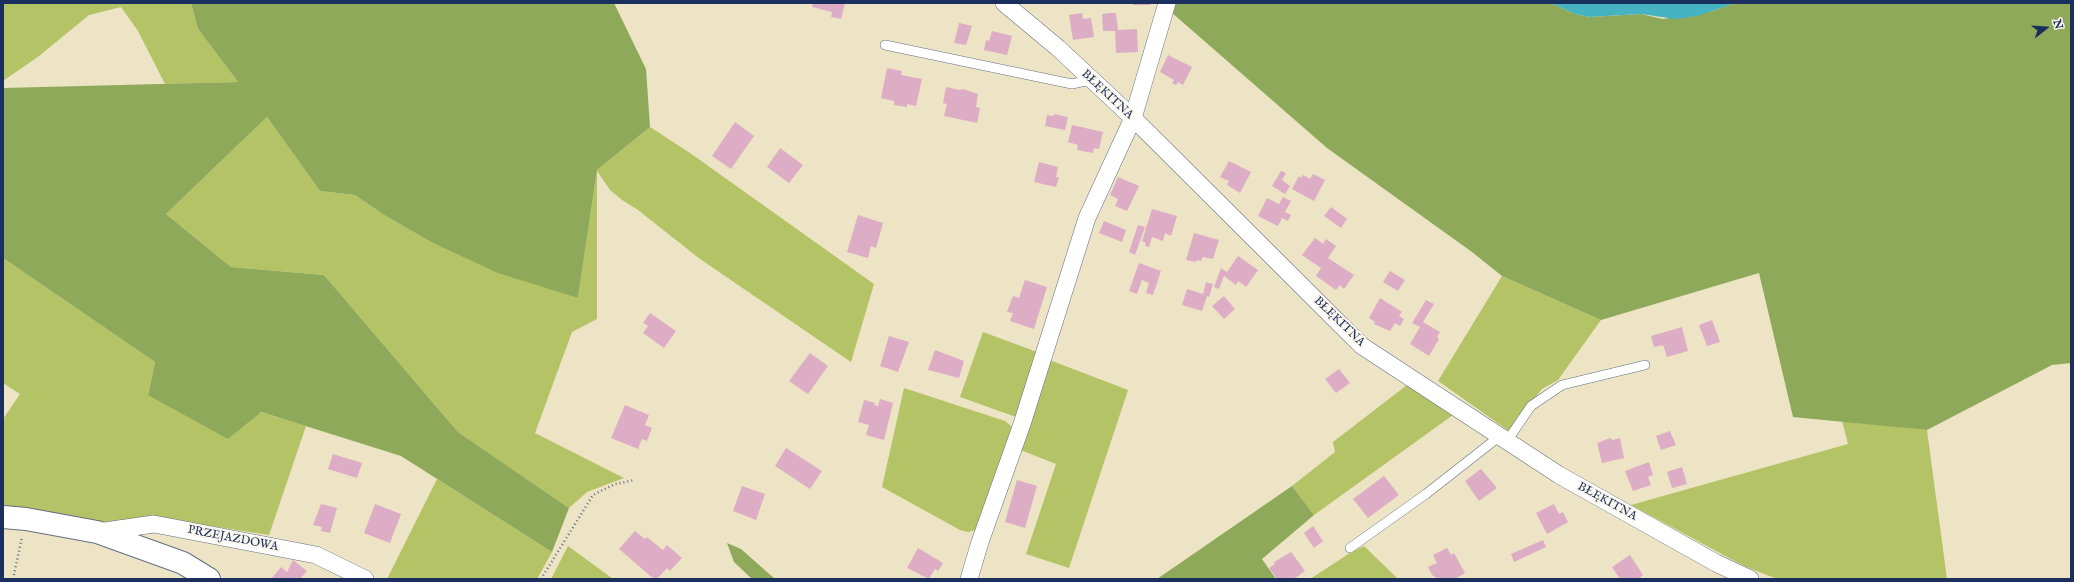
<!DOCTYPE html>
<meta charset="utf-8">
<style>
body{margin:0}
#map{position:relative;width:2074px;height:582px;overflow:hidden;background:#ede4c5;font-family:"IM FELL English",serif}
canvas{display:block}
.frame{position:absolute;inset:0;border:4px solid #1b2f5e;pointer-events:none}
.north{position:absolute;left:2026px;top:8px;width:40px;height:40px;-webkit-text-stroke:3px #fbf7ec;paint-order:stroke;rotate:73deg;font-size:11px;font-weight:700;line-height:16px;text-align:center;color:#1b2f5e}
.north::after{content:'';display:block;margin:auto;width:14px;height:18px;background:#1b2f5e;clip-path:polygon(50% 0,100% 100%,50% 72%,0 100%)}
</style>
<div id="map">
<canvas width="2074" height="582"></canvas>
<div class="frame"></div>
<div class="north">N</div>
</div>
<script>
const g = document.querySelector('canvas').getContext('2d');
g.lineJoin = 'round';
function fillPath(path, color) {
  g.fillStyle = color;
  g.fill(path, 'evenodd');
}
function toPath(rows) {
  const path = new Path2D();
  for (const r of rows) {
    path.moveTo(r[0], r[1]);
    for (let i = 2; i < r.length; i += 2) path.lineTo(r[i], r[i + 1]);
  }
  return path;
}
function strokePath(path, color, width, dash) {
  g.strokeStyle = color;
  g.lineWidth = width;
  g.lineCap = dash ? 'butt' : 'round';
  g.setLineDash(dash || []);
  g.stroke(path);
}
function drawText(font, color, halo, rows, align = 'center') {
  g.font = font + ' "IM FELL English",serif';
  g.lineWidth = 4;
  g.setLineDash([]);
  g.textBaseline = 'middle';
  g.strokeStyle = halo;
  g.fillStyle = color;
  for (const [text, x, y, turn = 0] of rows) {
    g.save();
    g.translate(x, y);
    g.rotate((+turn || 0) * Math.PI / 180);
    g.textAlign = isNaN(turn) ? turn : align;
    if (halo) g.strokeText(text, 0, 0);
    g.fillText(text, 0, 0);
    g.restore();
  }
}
const green = toPath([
 [3,3,191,3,198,29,238,82,165,84,138,31,121,7,89,15,39,56,3,81],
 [267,117,320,191,355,195,384,215,431,242,578,298,597,170,650,127,690,153,874,284,851,362,700,259,638,210,622,200,610,190,597,171,597,319,572,332,535,433,624,478,587,492,569,508,458,432,324,275,231,267,166,214],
 [3,258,155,362,148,394,260,412,306,426,269,535,153,517,106,524,3,509,3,419,20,394,3,383],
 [1502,276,1601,320,1558,380,1542,389,1509,431,1438,381],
 [983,332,1037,352,1016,417,960,397],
 [1047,359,1128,390,1069,568,1026,554,1056,464,1018,449],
 [1407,385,1453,415,1314,515,1292,486,1335,452,1333,442],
 [904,388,1005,421,1011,426,1013,432,976,530,968,532,960,530,882,487],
 [1842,421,1927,430,1947,579,1777,579,1744,566,1631,505,1848,444],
 [437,479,552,552,537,579,387,579],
 [568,546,613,579,551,579],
 [1364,546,1398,579,1310,579,1350,553]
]);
const forest = toPath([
 [191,3,614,3,646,69,650,127,597,170,578,298,498,273,431,242,384,215,355,195,320,191,267,117,166,214,231,267,324,275,458,432,569,508,552,552,401,456,261,412,228,439,148,395,155,362,3,258,3,88,238,82,198,29],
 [1176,3,1551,3,1575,14,1590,17,1641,14,1663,19,1712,11,1736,3,2071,3,2071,363,2052,365,1927,430,1793,417,1759,273,1601,320,1502,276,1472,252,1327,148,1171,12],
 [1292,486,1314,515,1262,559,1276,579,1157,579],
 [727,543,741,549,775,579,752,579,734,562]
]);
const water = toPath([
 [1551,3,1736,3,1697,16,1675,19,1641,14,1590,17,1575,14]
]);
const building = toPath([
 [813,3,845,3,841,19,831,17,832,12,812,7],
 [1133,3,1150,3,1150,5,1133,5],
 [1082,13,1083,19,1091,18,1094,37,1073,40,1069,15],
 [1110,13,1116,13,1118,30,1137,29,1138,52,1116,53,1115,31,1103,31,1102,14],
 [959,23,972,26,966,45,954,43],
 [992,31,1012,36,1007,55,984,50,986,40,989,41],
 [1168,55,1192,67,1183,85,1178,82,1176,85,1172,83,1174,80,1160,72],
 [887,68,902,71,901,75,922,79,916,106,907,104,907,107,894,105,894,101,881,98],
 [946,87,960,90,963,89,978,94,976,107,980,108,977,123,944,116,947,104,943,103],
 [1054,114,1068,117,1065,130,1045,126,1047,115,1054,116],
 [735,122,754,136,731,169,712,156],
 [1072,125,1103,132,1099,149,1094,148,1093,153,1077,150,1078,145,1068,142],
 [780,148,803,165,789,183,767,167],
 [1229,161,1251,172,1240,193,1227,185,1229,181,1220,177],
 [1039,162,1058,167,1056,177,1059,177,1056,187,1034,182],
 [1281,171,1286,173,1282,180,1290,186,1285,194,1272,186],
 [1313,174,1325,180,1314,201,1292,189,1299,176,1301,178,1303,175,1310,179],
 [1118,177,1139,186,1127,211,1115,206,1118,199,1110,195],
 [1283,197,1291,201,1285,212,1291,215,1288,221,1282,218,1278,226,1258,216,1267,198,1279,204],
 [1331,207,1347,219,1341,228,1324,216],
 [1152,209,1177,216,1171,236,1165,233,1163,241,1152,237,1149,247,1145,246,1146,243,1142,241],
 [858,215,883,223,876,248,871,246,868,258,847,252],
 [1104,221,1126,230,1122,242,1099,233],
 [1138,225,1145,227,1135,255,1129,252],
 [1194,233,1219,240,1213,259,1203,257,1201,261,1197,260,1196,262,1186,260],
 [1315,238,1323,244,1326,239,1336,246,1328,258,1354,275,1344,289,1340,285,1336,290,1316,276,1321,268,1302,255],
 [1238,256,1258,270,1246,287,1238,281,1236,285,1224,276,1219,289,1214,287,1221,268,1227,272],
 [1139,263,1161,271,1153,295,1146,293,1149,283,1142,280,1137,294,1129,291],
 [1390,271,1405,280,1398,291,1383,282],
 [1025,280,1047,287,1034,329,1010,321,1013,313,1007,312,1013,296,1019,298],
 [1206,282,1213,284,1209,297,1207,296,1202,311,1182,305,1187,289,1203,294],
 [1224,296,1235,309,1224,319,1212,306],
 [1380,298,1402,312,1399,316,1404,319,1400,326,1395,323,1390,331,1374,324,1375,322,1369,318],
 [1426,300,1434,304,1423,322,1440,332,1437,337,1439,339,1429,356,1410,344,1420,327,1412,323],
 [650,313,676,331,664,348,643,333,648,326,643,323],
 [1712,320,1720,342,1707,346,1699,325],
 [1682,327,1688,351,1667,357,1663,345,1654,347,1651,336],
 [889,336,909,342,898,372,880,366],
 [935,350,964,361,959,378,928,370],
 [810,353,828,366,808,394,789,381],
 [1339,369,1350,383,1336,393,1325,379],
 [880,399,893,403,884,440,866,435,869,425,858,422,864,400,875,403,874,405,878,406],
 [625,405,649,415,645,425,652,428,647,441,642,439,638,449,611,438],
 [1670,431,1676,445,1661,450,1656,436],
 [1610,438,1613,440,1620,438,1624,458,1602,463,1597,443],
 [786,448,822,471,810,489,775,466],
 [333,454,362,463,357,478,328,469],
 [1649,462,1653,475,1648,477,1651,485,1633,491,1625,471],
 [1682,467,1687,484,1672,488,1667,472],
 [1481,469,1497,488,1479,501,1465,481],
 [1384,476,1399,495,1368,518,1353,499],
 [1017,480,1037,486,1025,528,1005,522],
 [742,486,765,494,756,520,733,511],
 [321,504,337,508,330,533,321,531,322,527,313,525],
 [375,504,401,514,390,543,364,533],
 [1554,504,1559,514,1563,512,1568,522,1547,534,1536,513],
 [1313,526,1323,541,1314,548,1304,533],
 [635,531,645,539,647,537,663,550,667,545,682,558,670,571,667,568,657,579,654,579,619,549],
 [1543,540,1546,547,1514,562,1511,554],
 [918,548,943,563,938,571,935,569,929,579,907,568],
 [1447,548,1451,555,1454,553,1465,573,1455,579,1439,579,1432,575,1428,567,1437,563,1433,555],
 [1291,552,1305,571,1294,579,1277,579,1269,568,1275,564,1274,562],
 [1630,555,1643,575,1639,579,1620,579,1612,567],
 [293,560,307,571,300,579,271,579,281,567,287,572]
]);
const path = toPath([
 [13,579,22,537],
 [541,579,593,495,615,484,635,480]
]);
const lane = toPath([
 [885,45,1072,84,1090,80],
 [1507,441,1531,406,1562,385,1645,365],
 [1350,548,1426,494,1500,436]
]);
const street = toPath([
 [1004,3,1058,48,1133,118,1362,346,1559,475,1716,563,1750,579],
 [98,532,154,524,316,555,365,579],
 [969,579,980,542,1022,424,1087,218,1133,118,1167,3]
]);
const secondary = toPath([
 [3,517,26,519,97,532,183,563,209,579]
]);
const streetNames = [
 ["BŁĘKITNA",1107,95,43],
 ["BŁĘKITNA",1339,322,44],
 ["BŁĘKITNA",1607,502,29],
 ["PRZEJAZDOWA",233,539,11]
];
fillPath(green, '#b4c365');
fillPath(forest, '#8fa95a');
fillPath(water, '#46b3c2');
fillPath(building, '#ddacc5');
strokePath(lane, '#646e82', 10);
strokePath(street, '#646e82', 18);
strokePath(secondary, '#646e82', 24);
strokePath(path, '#646e82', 2.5, [1, 3]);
strokePath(lane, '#fff', 9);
strokePath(street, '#fff', 17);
strokePath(secondary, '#fff', 22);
drawText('12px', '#1b2f5e', '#fbf7ec', streetNames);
</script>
